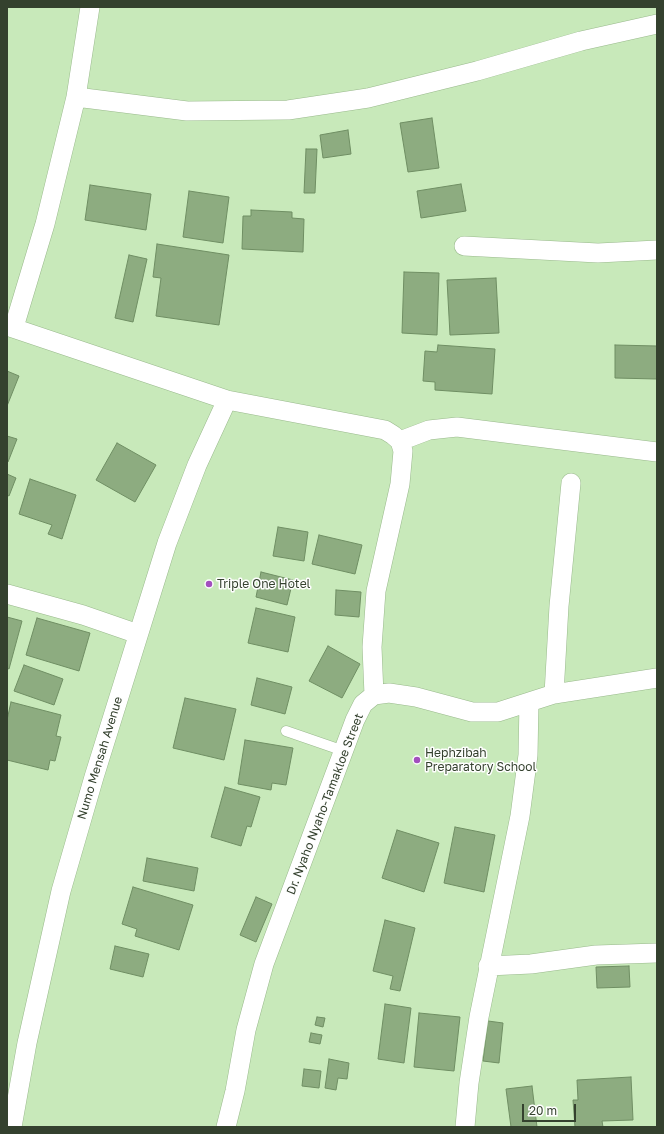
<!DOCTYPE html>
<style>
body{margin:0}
#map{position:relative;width:664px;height:1134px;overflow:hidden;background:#c8e9ba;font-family:"Golos Text",sans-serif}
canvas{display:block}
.frame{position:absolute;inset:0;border:8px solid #34412e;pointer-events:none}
.scale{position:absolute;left:522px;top:1104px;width:54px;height:18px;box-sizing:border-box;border:2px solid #34412e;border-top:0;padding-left:5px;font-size:12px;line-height:14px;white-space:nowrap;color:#34412e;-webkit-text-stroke:3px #fefefe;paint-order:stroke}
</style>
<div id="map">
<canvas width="664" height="1134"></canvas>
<div class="frame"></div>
<div class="scale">20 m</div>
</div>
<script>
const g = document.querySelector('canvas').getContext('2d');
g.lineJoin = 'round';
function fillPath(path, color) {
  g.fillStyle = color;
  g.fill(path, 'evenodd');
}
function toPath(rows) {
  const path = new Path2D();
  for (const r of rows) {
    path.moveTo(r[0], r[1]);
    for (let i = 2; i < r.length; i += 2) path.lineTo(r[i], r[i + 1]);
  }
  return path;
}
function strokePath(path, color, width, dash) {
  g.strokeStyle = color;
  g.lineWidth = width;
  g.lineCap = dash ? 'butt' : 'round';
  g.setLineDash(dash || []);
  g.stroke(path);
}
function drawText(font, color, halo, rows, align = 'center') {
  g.font = font + ' "Golos Text",sans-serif';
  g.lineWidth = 3;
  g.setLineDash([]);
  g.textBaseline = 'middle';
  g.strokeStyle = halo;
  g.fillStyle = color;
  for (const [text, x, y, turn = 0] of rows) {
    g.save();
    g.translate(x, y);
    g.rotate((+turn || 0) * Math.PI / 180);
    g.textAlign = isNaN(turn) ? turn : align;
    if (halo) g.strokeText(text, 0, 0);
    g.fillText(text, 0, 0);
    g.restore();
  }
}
const building = toPath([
 [432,118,439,168,408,172,400,123,432,118],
 [348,130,351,154,323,158,320,135,348,130],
 [306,149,317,149,315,193,304,193,306,149],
 [461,184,466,211,421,218,417,191,461,184],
 [90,185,151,194,146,230,85,220,90,185],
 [189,191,229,197,223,243,183,237,189,191],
 [251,210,292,212,292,218,304,219,303,252,242,249,243,216,251,216,251,210],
 [157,244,229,255,219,325,156,316,161,278,153,277,157,244],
 [129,255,147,259,133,322,115,318,129,255],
 [404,272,439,273,437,335,402,333,404,272],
 [496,278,499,333,450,335,447,280,496,278],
 [438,345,495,349,492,394,435,390,435,382,423,381,425,351,437,352,438,345],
 [615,345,657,346,657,379,615,378,615,345],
 [7,371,19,376,7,406,7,371],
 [7,436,17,439,8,462,7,462,7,436],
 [117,443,156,465,135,502,96,480,117,443],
 [7,474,16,478,9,496,7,495,7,474],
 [30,479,76,495,62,539,48,534,52,525,19,514,30,479],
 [278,527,308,532,304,561,273,556,278,527],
 [319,535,362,545,355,574,312,564,319,535],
 [261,572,293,580,287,605,256,597,261,572],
 [336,590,361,592,359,617,335,615,336,590],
 [256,608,295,617,288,652,248,643,256,608],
 [7,617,22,621,9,669,7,668,7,617],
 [37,618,90,633,79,671,26,655,37,618],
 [328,646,360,664,342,698,309,681,328,646],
 [24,665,63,679,54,705,14,691,24,665],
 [257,678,292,687,285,714,251,705,257,678],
 [185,698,236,709,224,760,173,748,185,698],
 [11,702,61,715,56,736,61,737,55,761,50,760,48,770,7,760,7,720,11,702],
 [245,740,293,748,286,785,272,783,271,790,238,784,245,740],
 [225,787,260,797,251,827,247,826,241,846,211,837,225,787],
 [455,827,495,835,484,892,444,883,455,827],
 [397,830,439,843,424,892,382,878,397,830],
 [147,858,198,868,194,891,143,881,147,858],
 [133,887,193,905,179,950,135,936,137,929,122,924,133,887],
 [256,897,272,904,256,942,240,935,256,897],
 [385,920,415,928,400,991,390,989,393,976,373,971,385,920],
 [115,946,149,954,143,977,110,969,115,946],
 [629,966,630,987,597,988,596,967,629,966],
 [385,1004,411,1008,404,1063,378,1059,385,1004],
 [419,1013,460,1017,454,1071,414,1067,419,1013],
 [317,1017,325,1018,323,1027,315,1025,317,1017],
 [488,1021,503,1023,499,1063,483,1061,488,1021],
 [311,1033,322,1035,320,1044,309,1042,311,1033],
 [329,1059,349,1063,347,1079,338,1078,336,1090,325,1088,329,1059],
 [304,1069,321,1071,319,1088,302,1086,304,1069],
 [631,1077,633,1120,602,1121,603,1127,575,1127,573,1100,578,1100,577,1080,631,1077],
 [532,1086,537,1127,511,1127,506,1089,532,1086]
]);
const lane = toPath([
 [286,731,344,751]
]);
const street = toPath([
 [76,97,187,111,288,110,368,98,477,71,581,41,657,24],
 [464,246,598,253,657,250],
 [7,326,227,400,385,430,393,435,400,441,403,451,400,484,376,591,372,647,374,695],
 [14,327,45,224,76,97,90,7],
 [400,441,429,430,457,427,657,452],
 [7,594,83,615,138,634],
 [554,694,559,606,571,483],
 [488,966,531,964,596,955,657,953],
 [12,1127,27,1043,61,891,94,777,167,543,197,465,227,400],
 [226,1127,235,1091,246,1030,264,964,355,720,363,704,374,695,389,693,416,697,472,712,498,712,554,694,657,678],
 [465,1127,469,1083,479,1017,520,816,528,755,529,702]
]);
const markers = [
 [209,584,4,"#a24fbe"],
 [417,760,4,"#a24fbe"]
];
const poiNames = [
 ["Triple One Hotel",217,584],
 ["Hephzibah",425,753],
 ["Preparatory School",425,767]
];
const streetNames = [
 ["Numo Mensah Avenue",100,758,-73],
 ["Dr. Nyaho Nyaho-Tamakloe Street",325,804,-69]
];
fillPath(building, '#8dac80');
strokePath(building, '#6f8e63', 1);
strokePath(lane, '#99b98c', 11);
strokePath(street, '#99b98c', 20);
strokePath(lane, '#fff', 10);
strokePath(street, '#fff', 19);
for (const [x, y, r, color] of markers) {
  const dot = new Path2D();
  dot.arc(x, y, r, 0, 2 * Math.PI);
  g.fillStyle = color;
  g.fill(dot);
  strokePath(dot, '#fefefe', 1.5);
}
drawText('12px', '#34412e', '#fefefe', poiNames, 'left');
drawText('12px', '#34412e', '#fefefe', streetNames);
</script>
